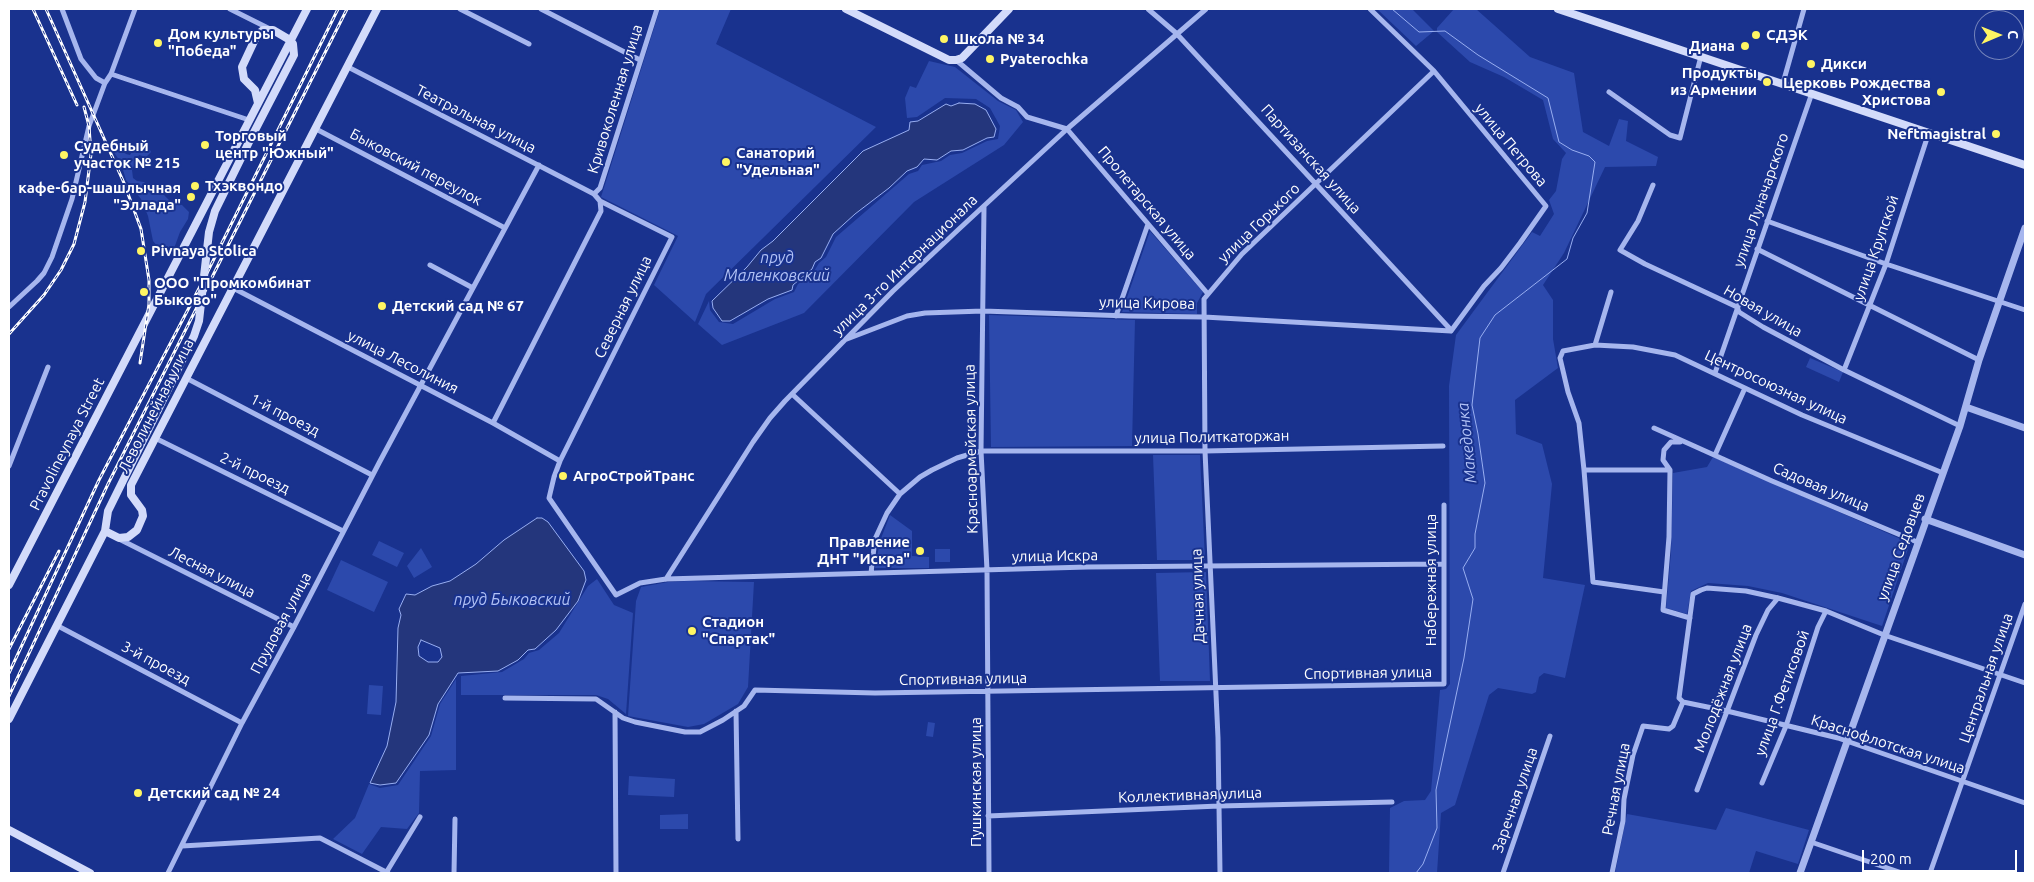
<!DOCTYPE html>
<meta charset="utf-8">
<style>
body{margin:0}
#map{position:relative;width:2034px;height:882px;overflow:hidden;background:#19328e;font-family:Ubuntu,sans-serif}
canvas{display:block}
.frame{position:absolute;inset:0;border:10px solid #fff;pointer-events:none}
.north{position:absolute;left:1974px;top:10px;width:50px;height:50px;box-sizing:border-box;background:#19328e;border:1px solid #7584bb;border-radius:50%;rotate:89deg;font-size:14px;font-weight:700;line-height:20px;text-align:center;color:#fff}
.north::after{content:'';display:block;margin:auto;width:18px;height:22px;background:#fff563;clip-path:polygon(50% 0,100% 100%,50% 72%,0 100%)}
.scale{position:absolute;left:1862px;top:850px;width:155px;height:22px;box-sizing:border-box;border:2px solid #fff;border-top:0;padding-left:6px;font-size:15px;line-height:18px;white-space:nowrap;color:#fff;-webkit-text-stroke:4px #19328e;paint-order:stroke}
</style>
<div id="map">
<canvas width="2034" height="882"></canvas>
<div class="frame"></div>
<div class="north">С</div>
<div class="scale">200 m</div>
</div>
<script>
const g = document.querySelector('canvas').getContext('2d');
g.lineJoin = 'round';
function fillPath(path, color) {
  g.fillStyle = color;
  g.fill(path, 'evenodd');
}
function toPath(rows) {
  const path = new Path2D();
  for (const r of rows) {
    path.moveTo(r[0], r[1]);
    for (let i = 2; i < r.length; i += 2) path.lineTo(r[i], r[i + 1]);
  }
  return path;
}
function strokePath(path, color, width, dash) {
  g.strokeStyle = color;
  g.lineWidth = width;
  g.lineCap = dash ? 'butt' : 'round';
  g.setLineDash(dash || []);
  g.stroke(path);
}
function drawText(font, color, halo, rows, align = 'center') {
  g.font = font + ' Ubuntu,sans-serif';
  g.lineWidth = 4;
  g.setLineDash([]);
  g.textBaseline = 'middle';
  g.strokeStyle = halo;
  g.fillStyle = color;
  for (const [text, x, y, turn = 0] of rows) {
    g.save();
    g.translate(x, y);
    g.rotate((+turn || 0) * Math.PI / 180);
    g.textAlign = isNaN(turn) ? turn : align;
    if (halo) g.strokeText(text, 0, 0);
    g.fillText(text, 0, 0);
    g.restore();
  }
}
const green = toPath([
 [660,9,731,9,716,44,876,127,706,294,695,322,654,285,678,236,601,197],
 [1377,9,1412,9,1434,31,1416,46],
 [1454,9,1476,9,1530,57,1574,73,1583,132,1609,146,1619,119,1628,121,1626,141,1658,157,1656,166,1605,167,1564,253,1543,285,1553,300,1553,339,1558,368,1515,400,1516,434,1542,444,1552,484,1543,578,1585,585,1565,678,1544,673,1539,677,1536,692,1532,694,1498,688,1489,695,1455,805,1441,813,1437,873,1389,873,1390,808,1404,801,1425,800,1431,791,1440,690,1446,689,1450,684,1449,386,1456,335,1532,232,1540,236,1554,214,1549,200,1556,191,1562,159,1566,153,1553,139,1543,100,1504,77,1470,62,1437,32,1437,28],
 [929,61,955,67,998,101,1016,110,1023,122,1004,145,914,202,804,313,722,345,698,324,709,301,710,310,719,322,733,324,775,299,794,292,798,284,813,273,819,263,826,257,836,237,909,174,918,171,922,165,941,161,950,155,962,153,987,141,998,139,1000,126,990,108,976,99,945,98,917,117,907,118,905,98,910,86,916,88],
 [137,143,140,149,150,150,151,152,146,157,139,155,132,170,133,178,137,181,144,182,155,193,164,195,171,202,182,205,189,212,188,219,180,232,172,254,158,247,153,241,148,216,141,199,126,180,121,163,112,149,111,147,116,146,126,154,130,155],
 [1150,231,1203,292,1197,303,1197,314,1122,312],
 [989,315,1135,320,1132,446,991,447],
 [1810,358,1843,372,1839,382,1806,367],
 [1153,455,1200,455,1205,560,1157,560],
 [1713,457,1910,543,1882,626,1782,593,1748,586,1708,583,1691,591,1687,614,1666,608,1671,553,1673,473,1707,467],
 [890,515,912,531,912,556,929,557,929,568,875,568,880,541],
 [379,541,404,553,397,567,372,555],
 [421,548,432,567,414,578,407,566],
 [935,549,950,549,950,562,935,562],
 [341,560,388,582,374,612,327,590],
 [1206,572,1210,681,1160,681,1156,573],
 [597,579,614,605,633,613,626,714,608,699,596,695,461,695,461,676,502,672,524,659,529,653,539,650,559,633,588,586],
 [688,581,754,582,748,687,738,704,704,724,688,727,628,716,636,601,641,587,668,582],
 [456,679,456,770,420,771,419,813,407,829,381,827,362,854,333,839,355,818,369,784,380,788,398,785,431,736,440,704],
 [369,685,383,686,381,715,367,714],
 [928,722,935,723,933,737,926,736],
 [629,776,675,779,674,797,628,795],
 [1726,808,1809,830,1798,864,1756,851,1749,873,1615,873,1627,814,1716,830],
 [688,814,688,829,660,829,660,815]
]);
const water = toPath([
 [959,103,975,104,986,110,996,129,994,137,987,138,963,150,951,151,937,160,924,159,917,167,907,171,889,188,855,214,833,234,821,258,815,262,812,269,793,285,792,290,768,299,730,321,722,321,713,308,712,301,747,267,761,250,773,241,863,151,909,130,910,122,918,121,946,104,951,106,959,103],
 [537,518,542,518,548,522,584,571,586,580,578,601,556,630,535,649,528,650,518,660,498,671,458,673,438,704,429,735,396,783,380,785,370,783,387,746,396,702,398,628,401,615,399,609,406,594,415,595,432,586,450,581,476,564,504,540,537,518],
 [421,640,440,648,442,657,438,662,428,662,419,656,418,647,421,640]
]);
const stream = toPath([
 [1392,9,1419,32,1445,31,1478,55,1548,98,1559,142,1572,150,1589,156,1595,162,1587,213,1573,238,1567,259,1495,315,1480,338,1472,405,1478,434,1485,483,1475,534,1475,548,1463,568,1473,599,1464,658,1436,790,1437,828,1423,864,1416,873]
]);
const minor = toPath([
 [62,9,81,59,96,78,105,83],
 [230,9,270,29],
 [460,9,529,44],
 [541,9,640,60],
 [1148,9,1176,33,1451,330],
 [1370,9,1434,71,1546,206,1520,243,1501,268,1484,286,1451,331],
 [956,60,1001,98,1018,107,1027,117,1067,129,1208,294],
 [348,67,594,194,600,201,601,211,493,423],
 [111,74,249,120],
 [1783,83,1804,9],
 [1609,92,1670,135,1680,138,1701,56],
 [316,129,505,228],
 [1653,185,1638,221,1620,250,1645,264,1737,307,1739,312,1763,327,1844,370,1960,426],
 [594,194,600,188,657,9],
 [600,201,672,237,560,461,554,477,549,498,616,595,640,583,666,579,1087,567,1444,564],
 [984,207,981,451,987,570,989,873],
 [1767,221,1886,264,2025,310],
 [1757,249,1979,360],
 [430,265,473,288],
 [233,288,493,423,560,461],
 [9,307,37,281,44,273,52,257,72,199,89,126,105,83,111,74,135,9],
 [1116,316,1148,224],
 [847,339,907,316,925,313,983,311,1129,316,1204,317,1451,331],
 [1595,345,1611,292],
 [1844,370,1886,264,1929,132],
 [1715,373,1812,93],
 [186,378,372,475],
 [792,394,900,494],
 [1654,428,1772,481,1917,542],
 [155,438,343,531],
 [1680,442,1671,442,1664,450,1663,460,1670,470,1669,537,1663,610,1690,618],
 [1715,455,1745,388],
 [9,466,48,367],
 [1584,470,1579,423,1568,392,1560,358,1563,351,1595,345,1633,347,1675,355,1802,415,1943,473],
 [119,539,294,627],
 [871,573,875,539,887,513,900,494,920,477,932,470,957,458,981,451,1205,451,1443,446],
 [666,579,753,442,770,418,785,401,893,291,959,229,1067,129,1206,9],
 [1664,592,1593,582,1584,470,1670,470],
 [58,626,242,723],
 [505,698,596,699,623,718,635,722,685,732,700,732,723,720,744,706,755,690,875,693,1444,684,1444,505],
 [1683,702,1727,711,1838,738,2025,803],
 [736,711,738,839],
 [615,712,616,873],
 [1762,783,1786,726,1818,627,1826,611],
 [1697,790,1756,635,1768,610,1778,598],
 [988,816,1219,806,1392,802],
 [1811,842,1902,873],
 [182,846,320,838,388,873],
 [168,873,242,723,294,627,379,463,539,165],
 [386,873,420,817],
 [454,873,455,819],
 [1220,873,1218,738,1205,451,1204,299,1242,254,1434,71],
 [1503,873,1550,736],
 [1612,873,1623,821,1624,799,1633,755,1643,726,1669,729,1673,726,1683,702,1679,698,1693,594,1701,590,1707,588,1746,591,1778,598,1826,611,1884,635,2025,683],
 [1930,873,2025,604]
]);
const tertiary = toPath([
 [1966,407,2025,428],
 [1925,519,2025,555],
 [1800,873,1960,426,1979,360,2025,228]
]);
const secondary = toPath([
 [846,9,941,56,949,60,956,60,962,58,1009,9],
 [1558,9,2025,165],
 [251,138,294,55,293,44,290,40,273,30,263,30,257,35,242,67,244,79,255,90,258,103],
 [105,531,119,538,128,537,137,530,143,516,142,510,131,495,131,485,377,9],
 [9,585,307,9],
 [9,719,105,531,108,511,158,410],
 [9,830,90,873]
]);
const rail = toPath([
 [33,9,77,105],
 [46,9,124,183,141,229,149,280,149,304,140,363],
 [9,334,44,295,61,270,74,244,85,202,91,154,89,126,84,107],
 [9,649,59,551],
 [9,673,99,480,206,275,338,9],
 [9,696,108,484,347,9]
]);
const secondaryBridge = toPath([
 [158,410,194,336,199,321,209,232,215,211,251,138]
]);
const markers = [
 [1756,35,5,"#fff563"],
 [944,39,5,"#fff563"],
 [158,43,5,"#fff563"],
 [1745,46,5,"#fff563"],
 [990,59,5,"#fff563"],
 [1811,64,5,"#fff563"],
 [1767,82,5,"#fff563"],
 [1941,92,5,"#fff563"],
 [1996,134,5,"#fff563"],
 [205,145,5,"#fff563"],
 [64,155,5,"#fff563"],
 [726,162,5,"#fff563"],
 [195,186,5,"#fff563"],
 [191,197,5,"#fff563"],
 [141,251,5,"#fff563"],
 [144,292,5,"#fff563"],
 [382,306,5,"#fff563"],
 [563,476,5,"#fff563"],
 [920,551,5,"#fff563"],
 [692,631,5,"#fff563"],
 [138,793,5,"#fff563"]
];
const poiNames = [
 ["Дом культуры",168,34],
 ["\"Победа\"",168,51],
 ["СДЭК",1766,35],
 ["Школа № 34",954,39],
 ["Диана",1735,46,"right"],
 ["Pyaterochka",1000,59],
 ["Дикси",1821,64],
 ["Продукты",1757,73,"right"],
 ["из Армении",1757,90,"right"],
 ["Церковь Рождества",1931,83,"right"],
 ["Христова",1931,100,"right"],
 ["Neftmagistral",1986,134,"right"],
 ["Торговый",215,136],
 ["центр \"Южный\"",215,153],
 ["Судебный",74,146],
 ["участок № 215",74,163],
 ["Санаторий",736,153],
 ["\"Удельная\"",736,170],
 ["Тхэквондо",205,186],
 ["кафе-бар-шашлычная",181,188,"right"],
 ["\"Эллада\"",181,205,"right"],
 ["Pivnaya Stolica",151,251],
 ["ООО \"Промкомбинат",154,283],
 ["Быково\"",154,300],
 ["Детский сад № 67",392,306],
 ["АгроСтройТранс",573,476],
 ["Правление",910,542,"right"],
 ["ДНТ \"Искра\"",910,559,"right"],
 ["Стадион",702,622],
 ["\"Спартак\"",702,639],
 ["Детский сад № 24",148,793]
];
const streetNames = [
 ["Кривоколенная улица",615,99,-73],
 ["Театральная улица",476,119,27],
 ["улица Петрова",1511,145,50],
 ["Партизанская улица",1311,159,48],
 ["Быковский переулок",416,167,28],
 ["улица Луначарского",1761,200,-71],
 ["Пролетарская улица",1147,203,50],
 ["улица Горького",1259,223,-44],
 ["улица Крупской",1876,248,-71],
 ["улица 3-го Интернационала",905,265,-44],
 ["улица Кирова",1147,303,1],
 ["Северная улица",623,307,-64],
 ["Новая улица",1763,311,30],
 ["улица Лесолиния",403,362,27],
 ["Центросоюзная улица",1776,387,25],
 ["Леволинейная улица",156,406,-63],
 ["1-й проезд",285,415,27],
 ["улица Политкаторжан",1212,437,-1],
 ["Pravolineynaya Street",67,444,-63],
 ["Красноармейская улица",971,449,-91],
 ["2-й проезд",255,473,26],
 ["Садовая улица",1821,487,23],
 ["улица Седовцев",1901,547,-70],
 ["улица Искра",1055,556,-1],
 ["Лесная улица",212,572,27],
 ["Набережная улица",1431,580,-90],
 ["Дачная улица",1198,596,-92],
 ["Прудовая улица",281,623,-62],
 ["3-й проезд",156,663,28],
 ["Спортивная улица",1368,673,-1],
 ["Центральная улица",1986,678,-71],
 ["Спортивная улица",963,679,-1],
 ["Молодёжная улица",1723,688,-69],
 ["улица Г.Фетисовой",1782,693,-70],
 ["Краснофлотская улица",1888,744,18],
 ["Пушкинская улица",976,782,-90],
 ["Речная улица",1616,789,-79],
 ["Коллективная улица",1190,795,-2],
 ["Заречная улица",1515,800,-71]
];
const waterNames = [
 ["пруд",777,258],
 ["Маленковский",777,276],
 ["Македонка",1467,443,-96],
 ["пруд Быковский",512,600]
];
fillPath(green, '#2c49ac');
fillPath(water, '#24367c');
strokePath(water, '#98aef1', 1);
strokePath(stream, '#98aef1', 1);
strokePath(minor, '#a6b6ee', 5);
strokePath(tertiary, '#a6b6ee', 7);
strokePath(secondary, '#d3dbfa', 8);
strokePath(rail, '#fff', 3);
strokePath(rail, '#19328e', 1, [4]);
strokePath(secondaryBridge, '#d3dbfa', 8);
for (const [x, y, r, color] of markers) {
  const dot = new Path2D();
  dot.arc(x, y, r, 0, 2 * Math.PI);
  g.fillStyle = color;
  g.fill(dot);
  strokePath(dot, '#19328e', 2);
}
drawText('bold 15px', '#fff', '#19328e', poiNames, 'left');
drawText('15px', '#fff', '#19328e', streetNames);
drawText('italic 16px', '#b1c1f5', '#19328e', waterNames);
</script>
